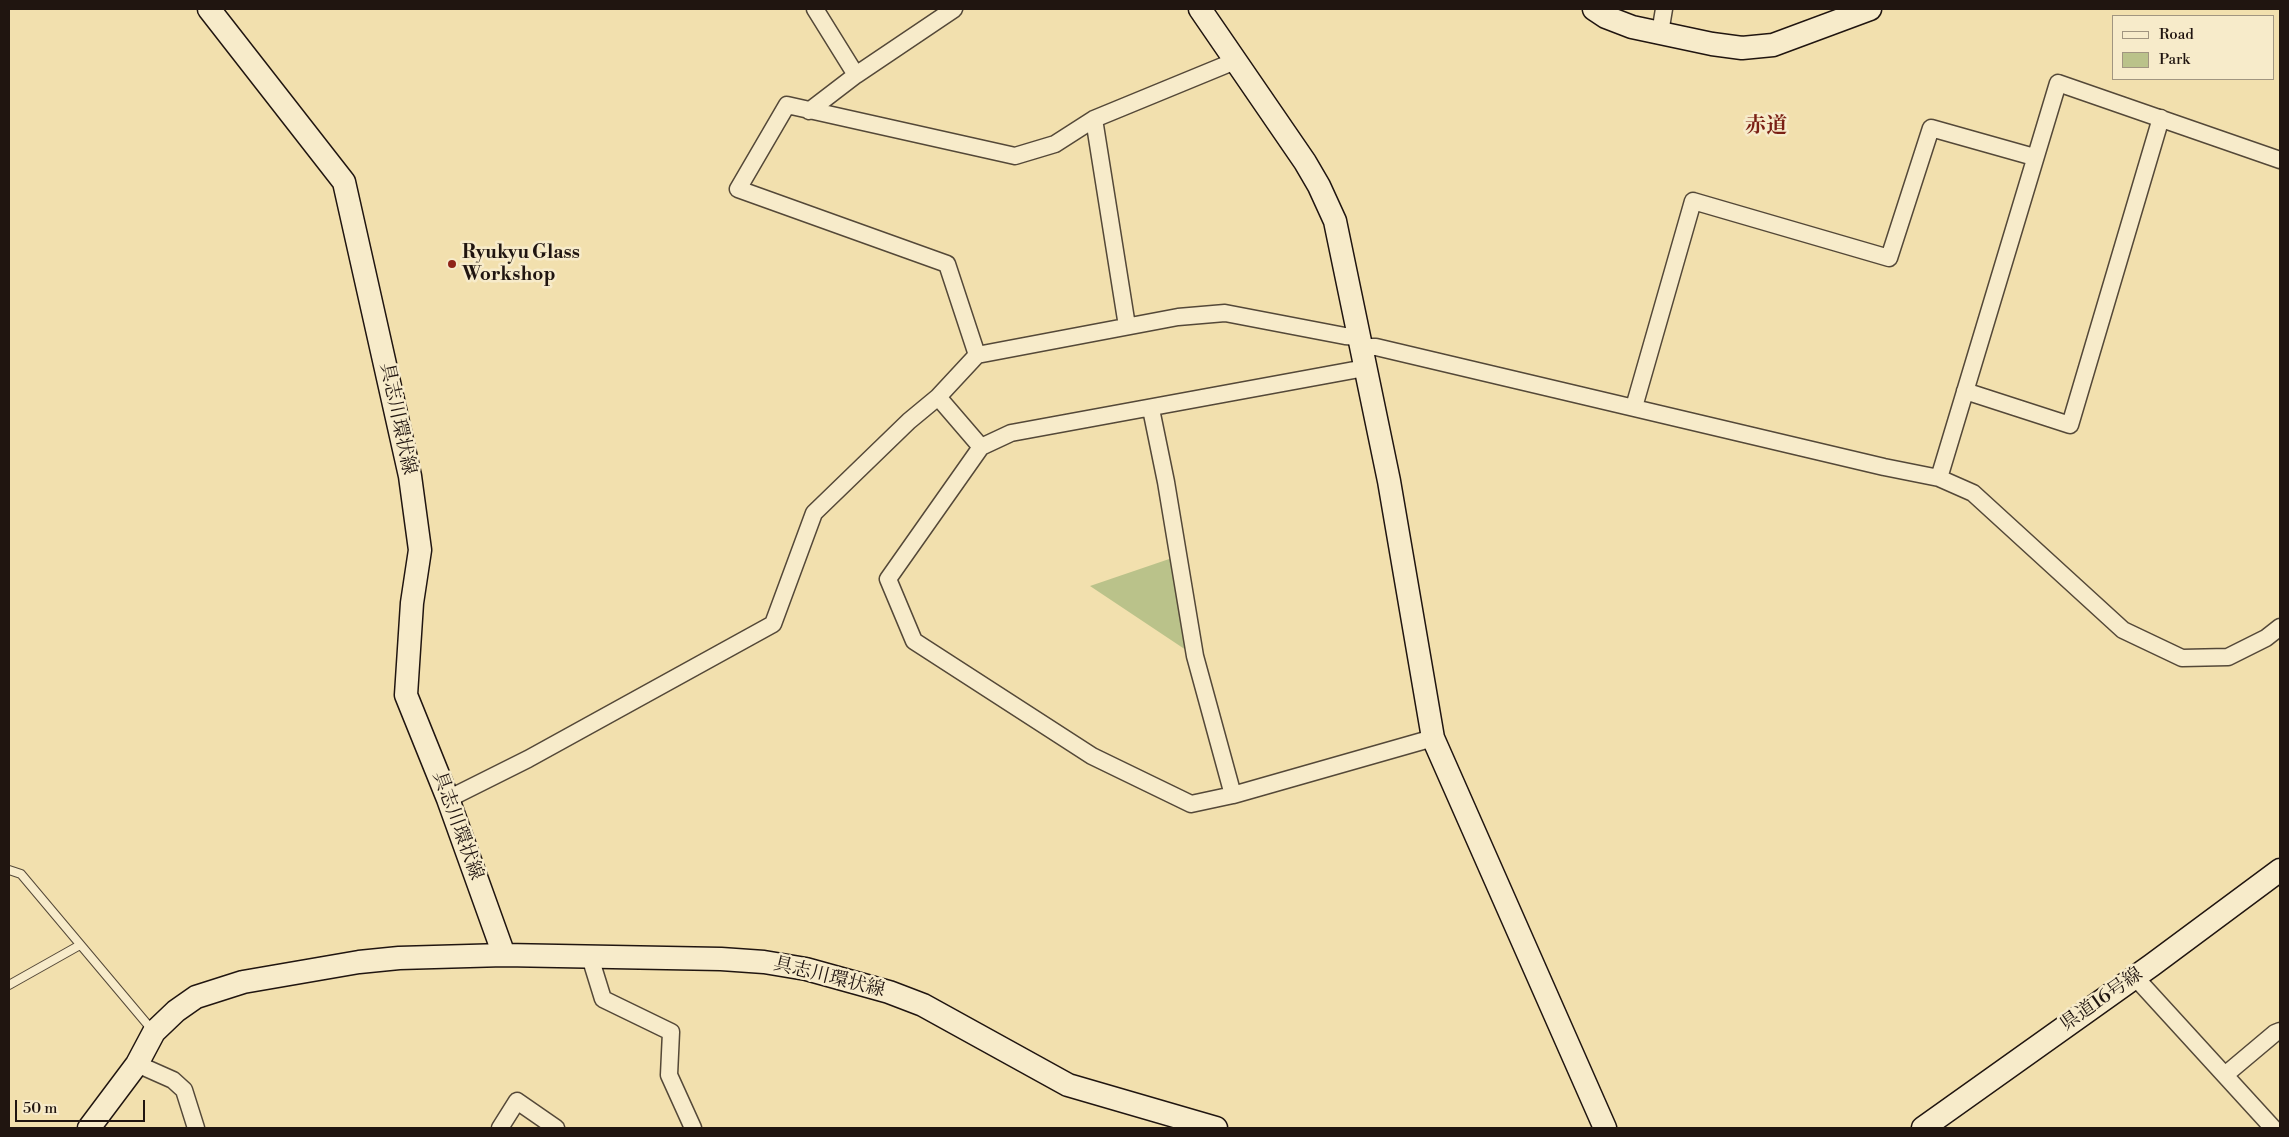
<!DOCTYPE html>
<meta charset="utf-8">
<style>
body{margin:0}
#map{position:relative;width:2289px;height:1137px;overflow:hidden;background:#f2e0ae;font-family:"Libre Bodoni",serif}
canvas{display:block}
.frame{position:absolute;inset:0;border:10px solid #201510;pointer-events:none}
.legend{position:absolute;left:2112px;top:15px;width:162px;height:65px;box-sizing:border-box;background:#f7ebca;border:1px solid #a19580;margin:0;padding:6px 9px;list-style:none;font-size:15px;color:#201510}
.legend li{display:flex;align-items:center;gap:10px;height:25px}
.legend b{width:25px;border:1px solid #a19580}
.scale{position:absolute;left:15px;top:1100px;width:130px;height:22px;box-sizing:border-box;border:2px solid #201510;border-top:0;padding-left:6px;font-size:15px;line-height:18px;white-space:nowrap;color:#201510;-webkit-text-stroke:4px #f7ebca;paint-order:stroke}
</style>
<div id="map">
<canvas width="2289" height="1137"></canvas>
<div class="frame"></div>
<ul class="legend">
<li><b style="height:6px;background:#f7ebca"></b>Road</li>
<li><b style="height:14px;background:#bac28a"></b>Park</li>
</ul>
<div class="scale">50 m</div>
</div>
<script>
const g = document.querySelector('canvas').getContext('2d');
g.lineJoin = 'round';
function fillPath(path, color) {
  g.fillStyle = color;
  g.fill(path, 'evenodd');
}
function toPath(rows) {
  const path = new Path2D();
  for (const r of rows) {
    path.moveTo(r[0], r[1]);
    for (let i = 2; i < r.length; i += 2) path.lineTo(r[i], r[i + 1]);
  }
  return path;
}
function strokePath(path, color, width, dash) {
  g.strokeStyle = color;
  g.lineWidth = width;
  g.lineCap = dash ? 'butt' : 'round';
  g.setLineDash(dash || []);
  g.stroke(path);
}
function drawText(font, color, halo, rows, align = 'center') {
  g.font = font + ' "Libre Bodoni","Noto Serif JP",serif';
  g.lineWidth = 5;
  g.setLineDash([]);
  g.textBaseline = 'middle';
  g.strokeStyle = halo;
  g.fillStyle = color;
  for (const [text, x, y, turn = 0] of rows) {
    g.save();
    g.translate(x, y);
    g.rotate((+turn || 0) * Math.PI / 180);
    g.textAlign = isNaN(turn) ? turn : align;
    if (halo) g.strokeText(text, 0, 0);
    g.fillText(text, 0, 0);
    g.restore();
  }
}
const green = toPath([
 [1178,556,1195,656,1090,586]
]);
const lane = toPath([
 [9,870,21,874,153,1031],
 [9,985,80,945]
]);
const street = toPath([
 [815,9,856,75],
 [1660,33,1664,9],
 [809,111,856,75,954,9],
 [1094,119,1127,326],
 [1361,347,1376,347,1884,467,1939,478,1973,493,2123,630,2182,658,2228,657,2266,638,2280,627],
 [977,355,947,264,738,189,787,105,1015,156,1055,144,1094,119,1235,61],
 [1365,368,1011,433,981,447,888,579,914,641,1092,756,1191,804,1233,795,1433,738],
 [1965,391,2070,425,2161,118],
 [938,397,981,447],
 [1634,407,1693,201,1889,258,1931,128,2034,157],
 [1151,409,1166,482,1195,656,1233,795],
 [1939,478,2058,83,2280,160],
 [448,799,528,759,773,624,814,513,909,421,938,397,977,355,1178,317,1225,313,1345,336,1358,337],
 [590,957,603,999,671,1032,669,1075,693,1128],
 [2135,977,2273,1128],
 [137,1064,173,1080,184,1090,196,1128],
 [2225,1075,2275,1033,2280,1031],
 [500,1128,517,1101,556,1128]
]);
const secondary = toPath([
 [209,9,344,182,410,476,420,550,412,603,406,695,448,799,504,955],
 [1200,9,1305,162,1319,186,1335,221,1389,481,1433,738,1605,1128],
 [1594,9,1606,17,1632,27,1712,44,1742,48,1773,45,1870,9],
 [89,1128,137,1064,154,1032,176,1011,196,997,243,982,359,962,399,958,504,955,721,959,764,962,806,969,889,992,923,1005,1068,1085,1216,1128],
 [1923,1128,2152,965,2280,870]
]);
const markers = [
 [452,264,5,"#8f2418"]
];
const poiNames = [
 ["Ryukyu Glass",462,253],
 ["Workshop",462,275]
];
const streetNames = [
 ["具志川環状線",397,419,78],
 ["具志川環状線",457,826,70],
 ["具志川環状線",829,978,14],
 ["県道16号線",2102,1000,-35]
];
const quarterNames = [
 ["赤道",1766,127]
];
fillPath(green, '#bac28a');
strokePath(lane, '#544838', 10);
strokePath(street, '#544838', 19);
strokePath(secondary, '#201510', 25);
strokePath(lane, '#f7ebca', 8);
strokePath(street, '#f7ebca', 16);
strokePath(secondary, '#f7ebca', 22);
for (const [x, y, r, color] of markers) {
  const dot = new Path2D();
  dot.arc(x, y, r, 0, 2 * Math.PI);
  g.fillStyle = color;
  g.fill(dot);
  strokePath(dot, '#f7ebca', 2);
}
drawText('bold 19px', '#201510', '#f7ebca', poiNames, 'left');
drawText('19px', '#201510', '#f7ebca', streetNames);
drawText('bold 21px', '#7a1f14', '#f7ebca', quarterNames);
</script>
